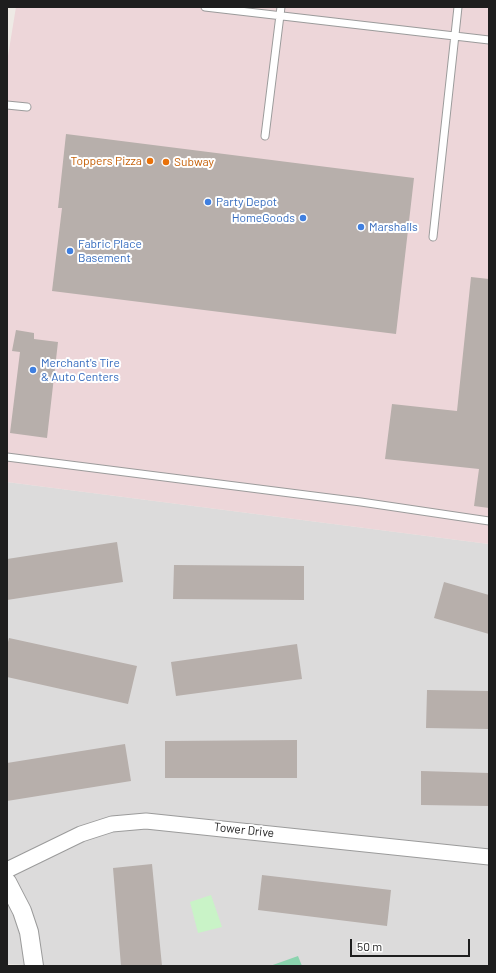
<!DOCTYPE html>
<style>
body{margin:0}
#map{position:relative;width:496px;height:973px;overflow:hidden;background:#eeeae5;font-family:Barlow,sans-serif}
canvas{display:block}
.frame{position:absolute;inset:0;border:8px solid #1e1e1e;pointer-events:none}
.scale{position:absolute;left:350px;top:939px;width:120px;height:18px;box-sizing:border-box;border:2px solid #1e1e1e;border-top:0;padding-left:5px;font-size:12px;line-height:14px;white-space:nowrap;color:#1e1e1e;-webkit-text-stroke:3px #fff;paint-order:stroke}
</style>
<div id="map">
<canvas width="496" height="973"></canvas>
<div class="frame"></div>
<div class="scale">50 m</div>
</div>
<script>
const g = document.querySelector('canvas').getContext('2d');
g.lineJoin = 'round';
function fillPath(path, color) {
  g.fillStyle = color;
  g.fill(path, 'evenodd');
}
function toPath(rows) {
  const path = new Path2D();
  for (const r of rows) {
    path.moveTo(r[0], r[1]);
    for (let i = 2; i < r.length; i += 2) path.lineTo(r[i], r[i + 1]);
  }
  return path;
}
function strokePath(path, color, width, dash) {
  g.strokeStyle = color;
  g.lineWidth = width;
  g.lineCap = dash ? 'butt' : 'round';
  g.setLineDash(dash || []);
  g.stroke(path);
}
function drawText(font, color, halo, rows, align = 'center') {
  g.font = font + ' Barlow,sans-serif';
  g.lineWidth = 4;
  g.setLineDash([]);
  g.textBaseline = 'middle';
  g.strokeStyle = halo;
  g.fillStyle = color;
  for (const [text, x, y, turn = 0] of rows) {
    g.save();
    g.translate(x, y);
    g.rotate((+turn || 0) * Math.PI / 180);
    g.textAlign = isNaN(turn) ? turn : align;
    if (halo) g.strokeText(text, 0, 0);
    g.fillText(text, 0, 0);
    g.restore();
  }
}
const residential = toPath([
 [7,482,489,544,489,966,48,966,7,964]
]);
const commercial = toPath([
 [16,7,489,7,489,544,7,482,7,62]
]);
const park = toPath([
 [211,895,222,927,198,933,190,902]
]);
const pitch = toPath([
 [298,956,302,966,270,966]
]);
const building = toPath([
 [66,134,414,178,396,334,52,291,62,208,58,208],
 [471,277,489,279,489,508,474,506,479,469,385,459,392,404,457,411],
 [16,330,34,333,34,339,58,342,47,438,10,433,20,352,12,351],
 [117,542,123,582,7,600,7,559],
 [174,565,304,566,304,600,173,599],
 [444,582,489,595,489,634,434,618],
 [9,638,137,666,128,704,7,677,7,646],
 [297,644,302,679,176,696,171,662],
 [427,690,489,691,489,729,426,728],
 [297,740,297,778,165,778,165,741],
 [125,744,131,781,7,801,7,763],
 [421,771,489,773,489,806,421,805],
 [152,864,162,966,121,966,113,868],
 [262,875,391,890,387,926,258,910]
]);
const service = toPath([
 [205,7,489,40],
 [7,105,27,107],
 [265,136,281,7],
 [433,237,458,7],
 [7,457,361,502,489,521]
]);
const minor = toPath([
 [7,870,81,834,112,824,146,821,489,857]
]);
const tertiary = toPath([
 [7,882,22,911,29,932,34,966]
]);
const markers = [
 [150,161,4,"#e8710a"],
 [166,162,4,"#e8710a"],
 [208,202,4,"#3f7fe0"],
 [303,218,4,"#3f7fe0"],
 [361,227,4,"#3f7fe0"],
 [70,251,4,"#3f7fe0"],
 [33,370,4,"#3f7fe0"]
];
const foodNames = [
 ["Toppers Pizza",142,161],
 ["Subway",174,162,"left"]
];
const shopNames = [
 ["Party Depot",216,202],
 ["HomeGoods",295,218,"right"],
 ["Marshalls",369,227],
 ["Fabric Place",78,244],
 ["Basement",78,258],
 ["Merchant's Tire",41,363],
 ["& Auto Centers",41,377]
];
const streetNames = [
 ["Tower Drive",244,830,6]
];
fillPath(residential, '#dcdbdb');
fillPath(commercial, '#edd6d9');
fillPath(park, '#c9f3c7');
fillPath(pitch, '#8cd4af');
fillPath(building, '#b7afab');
strokePath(service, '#9b9b9b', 9);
strokePath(minor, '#9b9b9b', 17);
strokePath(tertiary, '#9b9b9b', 20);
strokePath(service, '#fff', 7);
strokePath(minor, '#fff', 15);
strokePath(tertiary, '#fff', 18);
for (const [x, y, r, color] of markers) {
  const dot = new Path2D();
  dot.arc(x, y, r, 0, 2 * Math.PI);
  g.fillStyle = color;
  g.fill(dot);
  strokePath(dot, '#fff', 1.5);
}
drawText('12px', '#c56008', '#fff', foodNames, 'right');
drawText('12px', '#366cbe', '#fff', shopNames, 'left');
drawText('12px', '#1e1e1e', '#fff', streetNames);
</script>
